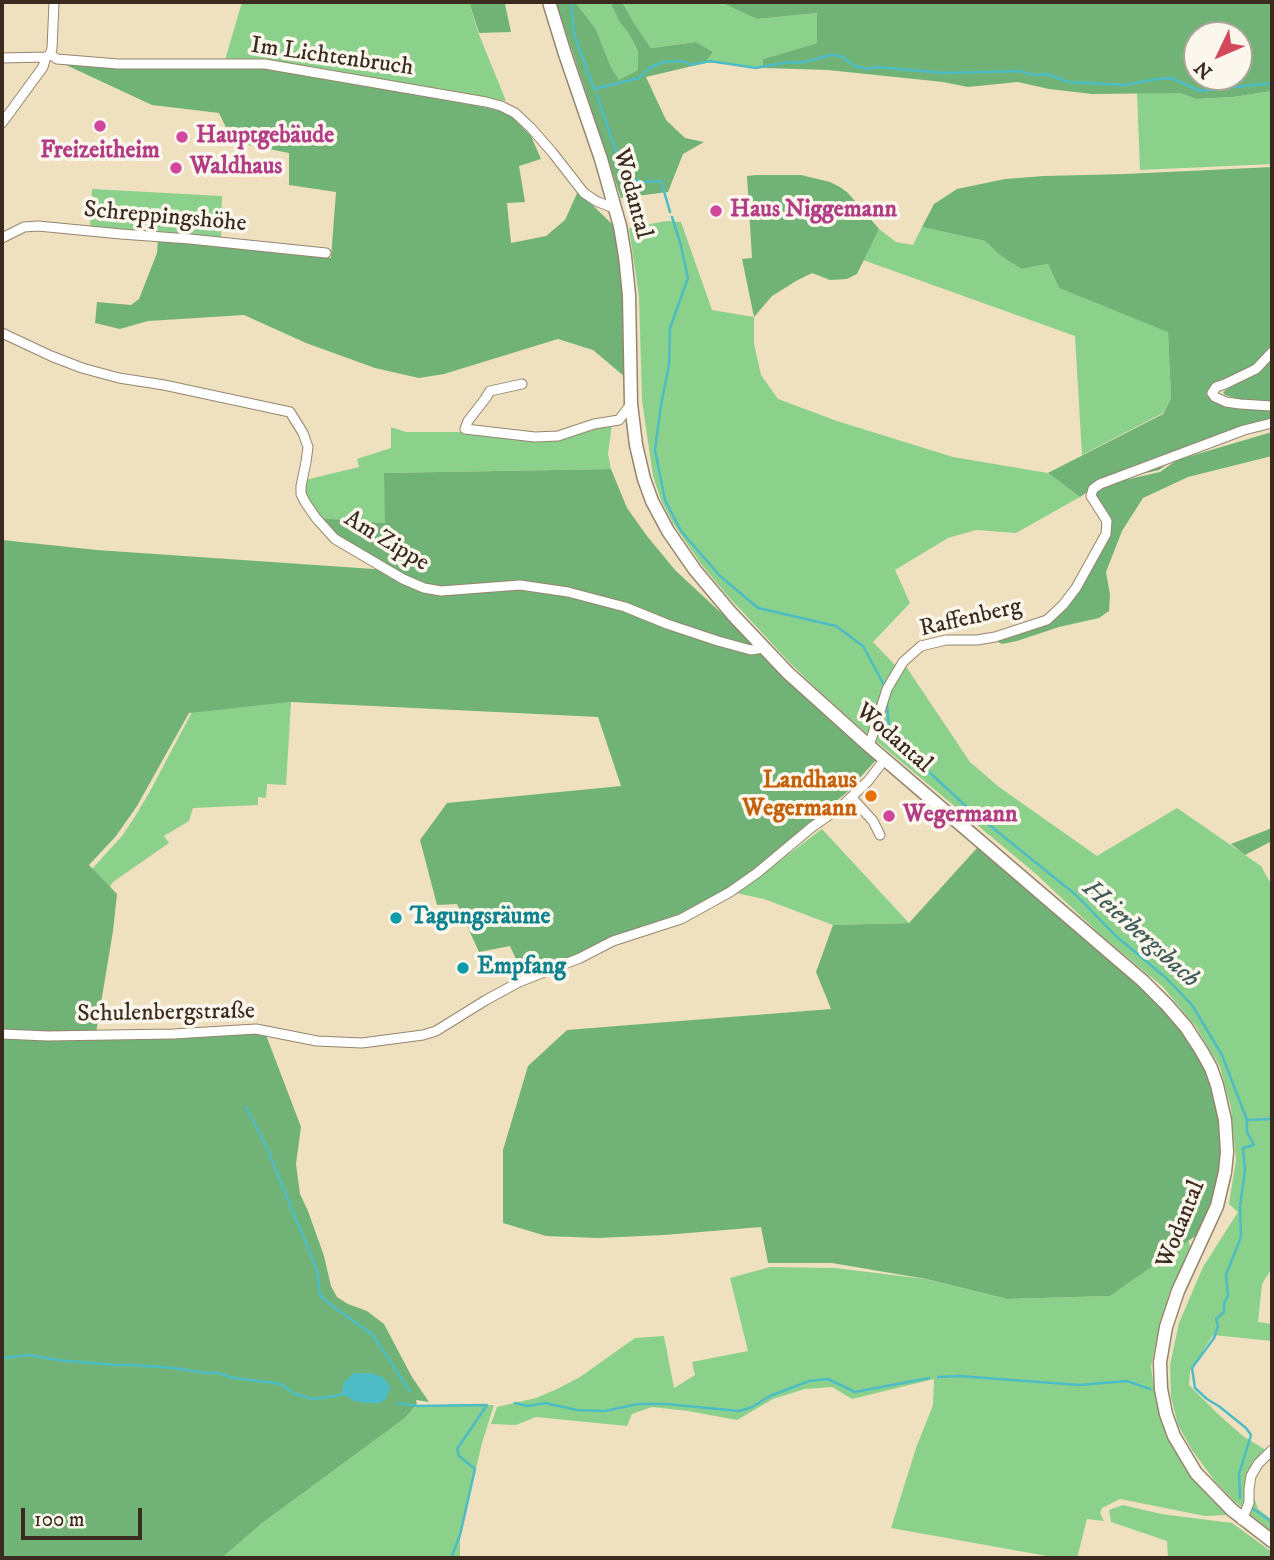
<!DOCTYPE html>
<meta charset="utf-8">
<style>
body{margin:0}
#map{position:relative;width:1274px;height:1560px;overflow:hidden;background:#efe0c0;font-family:"IM FELL DW Pica",serif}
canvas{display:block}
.frame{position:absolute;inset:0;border:4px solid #3b2a1e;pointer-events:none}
.north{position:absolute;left:1183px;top:21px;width:70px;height:70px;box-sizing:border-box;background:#fbf7ec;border:2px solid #aea59a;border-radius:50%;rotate:226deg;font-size:19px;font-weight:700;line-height:28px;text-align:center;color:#3b2a1e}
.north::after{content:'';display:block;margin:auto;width:24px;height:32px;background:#d1495b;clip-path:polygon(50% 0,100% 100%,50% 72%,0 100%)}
.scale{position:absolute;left:21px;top:1508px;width:121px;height:32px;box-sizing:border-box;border:4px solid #3b2a1e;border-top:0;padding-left:9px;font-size:21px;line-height:24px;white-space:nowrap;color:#3b2a1e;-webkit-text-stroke:5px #fbf7ec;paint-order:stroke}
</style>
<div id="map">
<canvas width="1274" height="1560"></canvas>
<div class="frame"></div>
<div class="north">N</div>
<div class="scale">100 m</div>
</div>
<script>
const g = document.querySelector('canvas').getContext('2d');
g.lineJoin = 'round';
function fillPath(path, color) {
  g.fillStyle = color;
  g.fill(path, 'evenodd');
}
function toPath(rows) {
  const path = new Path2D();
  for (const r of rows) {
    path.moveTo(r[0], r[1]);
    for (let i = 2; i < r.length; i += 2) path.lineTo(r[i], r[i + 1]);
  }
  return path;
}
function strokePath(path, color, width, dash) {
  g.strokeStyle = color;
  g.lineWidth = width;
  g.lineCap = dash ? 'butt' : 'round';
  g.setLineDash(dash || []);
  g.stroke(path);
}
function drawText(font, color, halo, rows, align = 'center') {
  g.font = font + ' "IM FELL DW Pica",serif';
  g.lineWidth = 7;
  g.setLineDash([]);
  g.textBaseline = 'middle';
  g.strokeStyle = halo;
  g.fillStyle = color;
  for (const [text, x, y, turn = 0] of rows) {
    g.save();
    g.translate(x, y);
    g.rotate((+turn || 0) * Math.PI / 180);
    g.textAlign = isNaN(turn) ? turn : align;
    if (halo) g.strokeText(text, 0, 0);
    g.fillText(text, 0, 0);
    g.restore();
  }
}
const green = toPath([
 [242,2,469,2,478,32,506,101,263,60,225,60],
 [575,2,610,2,619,21,629,34,638,51,638,70,619,81,611,67,596,29],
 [622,2,720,2,757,19,817,13,817,43,763,59,763,68,715,63,705,63,713,52,696,42,651,48,636,26],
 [1272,91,1272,164,1140,170,1137,93,1180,93,1196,99,1233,97],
 [92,189,222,196,221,240,90,229],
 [666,221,681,222,712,310,754,317,754,344,761,375,778,399,837,421,953,457,1048,473,1080,497,1016,533,976,530,948,538,895,570,910,603,873,642,896,666,882,692,870,732,866,733,819,691,791,664,726,594,701,564,673,523,661,500,653,476,642,400,639,296,629,228],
 [922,227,985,241,1001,256,1021,269,1048,264,1059,288,1168,331,1171,398,1163,413,1082,455,1075,336,863,260,879,229,896,242,913,245],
 [612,424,608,454,611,469,385,473,385,523,319,518,303,490,305,480,359,467,357,459,391,448,391,427,406,432,468,432,536,440],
 [905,665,970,762,999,787,1097,856,1177,808,1261,866,1272,886,1272,1268,1262,1284,1258,1322,1272,1324,1272,1341,1213,1335,1190,1371,1189,1385,1219,1415,1243,1436,1269,1452,1253,1476,1251,1489,1258,1509,1272,1520,1272,1532,1234,1501,1214,1480,1192,1450,1178,1425,1171,1397,1170,1365,1179,1323,1203,1267,1238,1212,1229,1204,1236,1160,1231,1108,1220,1067,1196,1027,1163,987,1101,935,1036,874,875,740,891,687],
 [291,702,286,785,267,784,266,798,258,797,258,805,193,808,189,821,164,836,169,843,113,882,110,887,92,869,122,836,134,818,149,793,192,712],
 [822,829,909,923,833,925,764,899,732,892,765,872],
 [1188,1240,1191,1248,1170,1291,1159,1325,1151,1367,1156,1401,1165,1433,1198,1483,1227,1515,1205,1516,1120,1499,1102,1508,1100,1513,1104,1521,1087,1519,1077,1558,1058,1558,891,1528,916,1448,933,1405,934,1379,852,1399,832,1387,805,1389,773,1399,737,1420,688,1411,652,1407,632,1414,627,1426,536,1417,516,1425,491,1424,497,1407,536,1398,555,1390,580,1377,635,1338,664,1336,674,1388,695,1375,692,1362,748,1351,730,1278,770,1267,835,1268,925,1279,1007,1299,1110,1296],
 [494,1405,482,1443,466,1511,460,1539,460,1556,458,1558,222,1558,261,1524,405,1418,417,1406],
 [1123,1505,1161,1514,1232,1523,1272,1552,1272,1558,1168,1558,1167,1541,1111,1522,1109,1510]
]);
const forest = toPath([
 [469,2,509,2,505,4,511,32,479,33],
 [556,2,575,2,596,29,611,67,619,80,638,70,638,51,629,34,619,21,610,2,622,2,636,26,651,48,696,42,713,52,705,63,646,77,666,120,685,138,704,142,683,154,668,192,621,198],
 [720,2,1272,2,1272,91,1233,97,1196,99,1180,93,1092,94,1049,89,1018,82,968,87,943,82,828,70,763,68,763,59,817,43,817,13,757,19],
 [1197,35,1239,35,1239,77,1197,77],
 [66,65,160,67,264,67,423,95,507,112,531,136,541,159,519,166,525,202,507,203,511,243,546,236,565,220,578,191,613,225,623,276,625,377,593,350,558,339,444,374,419,378,375,368,306,343,244,315,148,321,120,329,95,323,97,302,131,305,139,299,157,253,158,239,277,251,331,258,336,192,289,185,289,153,233,142,219,113,152,105],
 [1272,167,1272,346,1258,364,1212,384,1206,395,1234,408,1272,409,1272,418,1176,458,1159,470,1124,478,1089,491,1080,497,1048,473,1163,414,1171,398,1168,332,1059,288,1048,264,1021,269,1001,256,985,241,922,227,934,204,957,189,1005,179,1044,176,1125,174],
 [756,175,801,175,830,182,840,187,848,193,879,229,857,274,847,279,830,280,812,273,796,281,772,296,754,317,742,259,752,258,747,176],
 [1272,350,1272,402,1238,399,1225,395,1223,392,1260,366],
 [1272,432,1272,456,1188,477,1143,498,1122,531,1106,572,1110,595,1109,611,1099,618,1059,627,1017,641,1002,644,994,640,1017,633,1066,605,1111,528,1093,490,1107,479,1125,480,1160,472,1177,460],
 [611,469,627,508,647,536,675,570,732,623,802,694,876,760,846,793,727,891,699,907,639,928,524,977,510,946,479,952,457,904,437,905,420,840,447,803,621,786,598,717,291,702,189,713,137,806,116,836,89,865,117,894,113,931,95,1039,239,1031,266,1035,301,1127,296,1164,300,1194,308,1211,324,1256,331,1286,337,1297,348,1304,367,1311,384,1324,412,1377,429,1402,416,1400,417,1405,405,1418,261,1524,222,1558,2,1558,2,540,97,550,388,570,336,538,319,518,385,523,384,473],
 [1272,828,1272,841,1245,855,1231,844],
 [977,848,1126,973,1175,1023,1195,1050,1207,1071,1215,1094,1223,1144,1219,1188,1201,1232,1110,1296,1007,1299,926,1279,832,1263,768,1263,761,1227,664,1235,598,1238,546,1236,503,1223,503,1150,528,1066,567,1030,831,1009,816,972,833,925,909,923]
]);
const water = toPath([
 [354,1373,369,1373,383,1377,391,1388,385,1400,379,1403,365,1403,354,1401,348,1397,341,1395,344,1382]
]);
const stream = toPath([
 [571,2,574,34,594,89,639,78,649,68,663,62,683,61,691,65,710,61,756,68,788,62,800,63,831,55,841,56,855,66,867,69,875,67,945,73,1019,71,1034,75,1047,74,1068,82,1125,85,1157,79,1171,78,1200,91,1272,83],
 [597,95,623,172,631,178,641,182,661,181,670,212],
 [672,217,680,242,688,278,670,328,669,365,661,405,655,450,665,500,681,531,720,576,758,608,836,626,863,646,884,685],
 [887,705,889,726,894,740,967,807,1076,895,1116,936,1166,978,1192,1005,1222,1055,1247,1120,1247,1132,1254,1145,1243,1148,1245,1171,1240,1206,1241,1237,1226,1275,1228,1296,1224,1303,1224,1312,1216,1319,1218,1326,1214,1338,1192,1368,1195,1388,1207,1399,1220,1407,1246,1428,1251,1435,1239,1474,1240,1498],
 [246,1107,266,1146,317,1270,320,1295,331,1305,373,1335,410,1392],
 [1248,1120,1272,1119],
 [2,1358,30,1355,57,1360,115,1365,131,1365,174,1368,205,1373,218,1373,234,1378,281,1384,295,1394,314,1399,341,1395],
 [938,1377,959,1376,1079,1385,1127,1381,1150,1389],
 [398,1403,417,1406,485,1405],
 [515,1403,528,1406,545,1403,577,1410,605,1411,638,1404,666,1404,739,1411,752,1407,770,1396,809,1381,828,1379,855,1392,929,1378],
 [1252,1508,1272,1522],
 [451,1558,460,1535,475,1469,459,1456,457,1449,487,1405]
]);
const minor = toPath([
 [50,54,57,59,118,64,265,64,486,102,501,106,515,113,531,128,552,152,584,193,596,201,616,209],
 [50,54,52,49,54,2],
 [2,58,46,57,49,55],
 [2,123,43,67,46,57],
 [2,238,24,227,38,226,121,234,190,239,326,253],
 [2,333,51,356,82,368,119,378,164,385,290,412,303,433,308,447,306,462,301,486,301,494,305,502,316,518,335,539,403,579,424,588,441,591,520,585,568,592,625,607,667,624,718,641,751,650,763,648],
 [1272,352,1256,369,1225,384,1216,387,1212,393,1215,397,1226,402,1240,404,1272,406],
 [522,384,490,391,485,399,468,421,465,429,535,437,558,436,594,424,619,420,631,404],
 [868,745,871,740,887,689,903,662,921,646,946,640,977,640,995,637,1047,620,1063,605,1076,588,1106,534,1107,521,1091,496,1093,489,1100,484,1244,430,1272,423],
 [852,798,873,821,880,835],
 [2,1034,48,1036,173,1034,256,1029,317,1041,362,1043,423,1035,436,1031,486,1000,519,982,580,958,613,941,681,919,730,892,757,873,812,827,842,806,868,781,885,759],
 [1242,1520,1249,1503,1249,1489,1251,1476,1258,1464,1272,1450]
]);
const secondary = toPath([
 [549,2,565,54,601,159,620,226,625,256,629,295,631,404,636,445,644,479,652,501,668,531,695,570,732,614,788,673,868,745,1143,981,1167,1005,1186,1027,1201,1050,1211,1068,1217,1085,1225,1120,1227,1152,1225,1172,1217,1206,1178,1291,1166,1327,1160,1362,1161,1389,1166,1414,1174,1436,1196,1473,1232,1510,1272,1541]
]);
const markers = [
 [100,126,7,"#d1479c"],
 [182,137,7,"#d1479c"],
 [176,168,7,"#d1479c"],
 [716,211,7,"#d1479c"],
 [871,796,7,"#e8710a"],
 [889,816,7,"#d1479c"],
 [396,918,7,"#0f9aa8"],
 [463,968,7,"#0f9aa8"]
];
const streetNames = [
 ["Im Lichtenbruch",332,58,8],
 ["Wodantal",631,194,75],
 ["Schreppingshöhe",165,218,5],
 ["Am Zippe",386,542,31],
 ["Raffenberg",971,619,-13],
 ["Wodantal",893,739,41],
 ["Schulenbergstraße",166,1014,-1],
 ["Wodantal",1182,1225,-68]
];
const hotelNames = [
 ["Hauptgebäude",196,137],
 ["Freizeitheim",100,152,"center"],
 ["Waldhaus",190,168],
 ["Haus Niggemann",730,211],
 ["Wegermann",903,816]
];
const foodNames = [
 ["Landhaus",857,782],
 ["Wegermann",857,810]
];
const cultureNames = [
 ["Tagungsräume",410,918],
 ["Empfang",477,968]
];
const waterNames = [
 ["Heierbergsbach",1140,935,42]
];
fillPath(green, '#8cd18b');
fillPath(forest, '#71b377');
fillPath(water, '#4dbcc4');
strokePath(stream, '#4dbcc4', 2.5);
strokePath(minor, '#95856f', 11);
strokePath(secondary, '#95856f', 15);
strokePath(minor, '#fff', 9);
strokePath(secondary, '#fff', 12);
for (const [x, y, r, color] of markers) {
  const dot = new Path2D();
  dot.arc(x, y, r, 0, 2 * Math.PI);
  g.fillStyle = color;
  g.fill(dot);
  strokePath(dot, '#fbf7ec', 2.5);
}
drawText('24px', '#3b2a1e', '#fbf7ec', streetNames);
drawText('bold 24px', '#b23c85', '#fbf7ec', hotelNames, 'left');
drawText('bold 24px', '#c56008', '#fbf7ec', foodNames, 'right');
drawText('bold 24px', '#0d838f', '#fbf7ec', cultureNames, 'left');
drawText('italic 26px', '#415d58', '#fbf7ec', waterNames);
</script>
